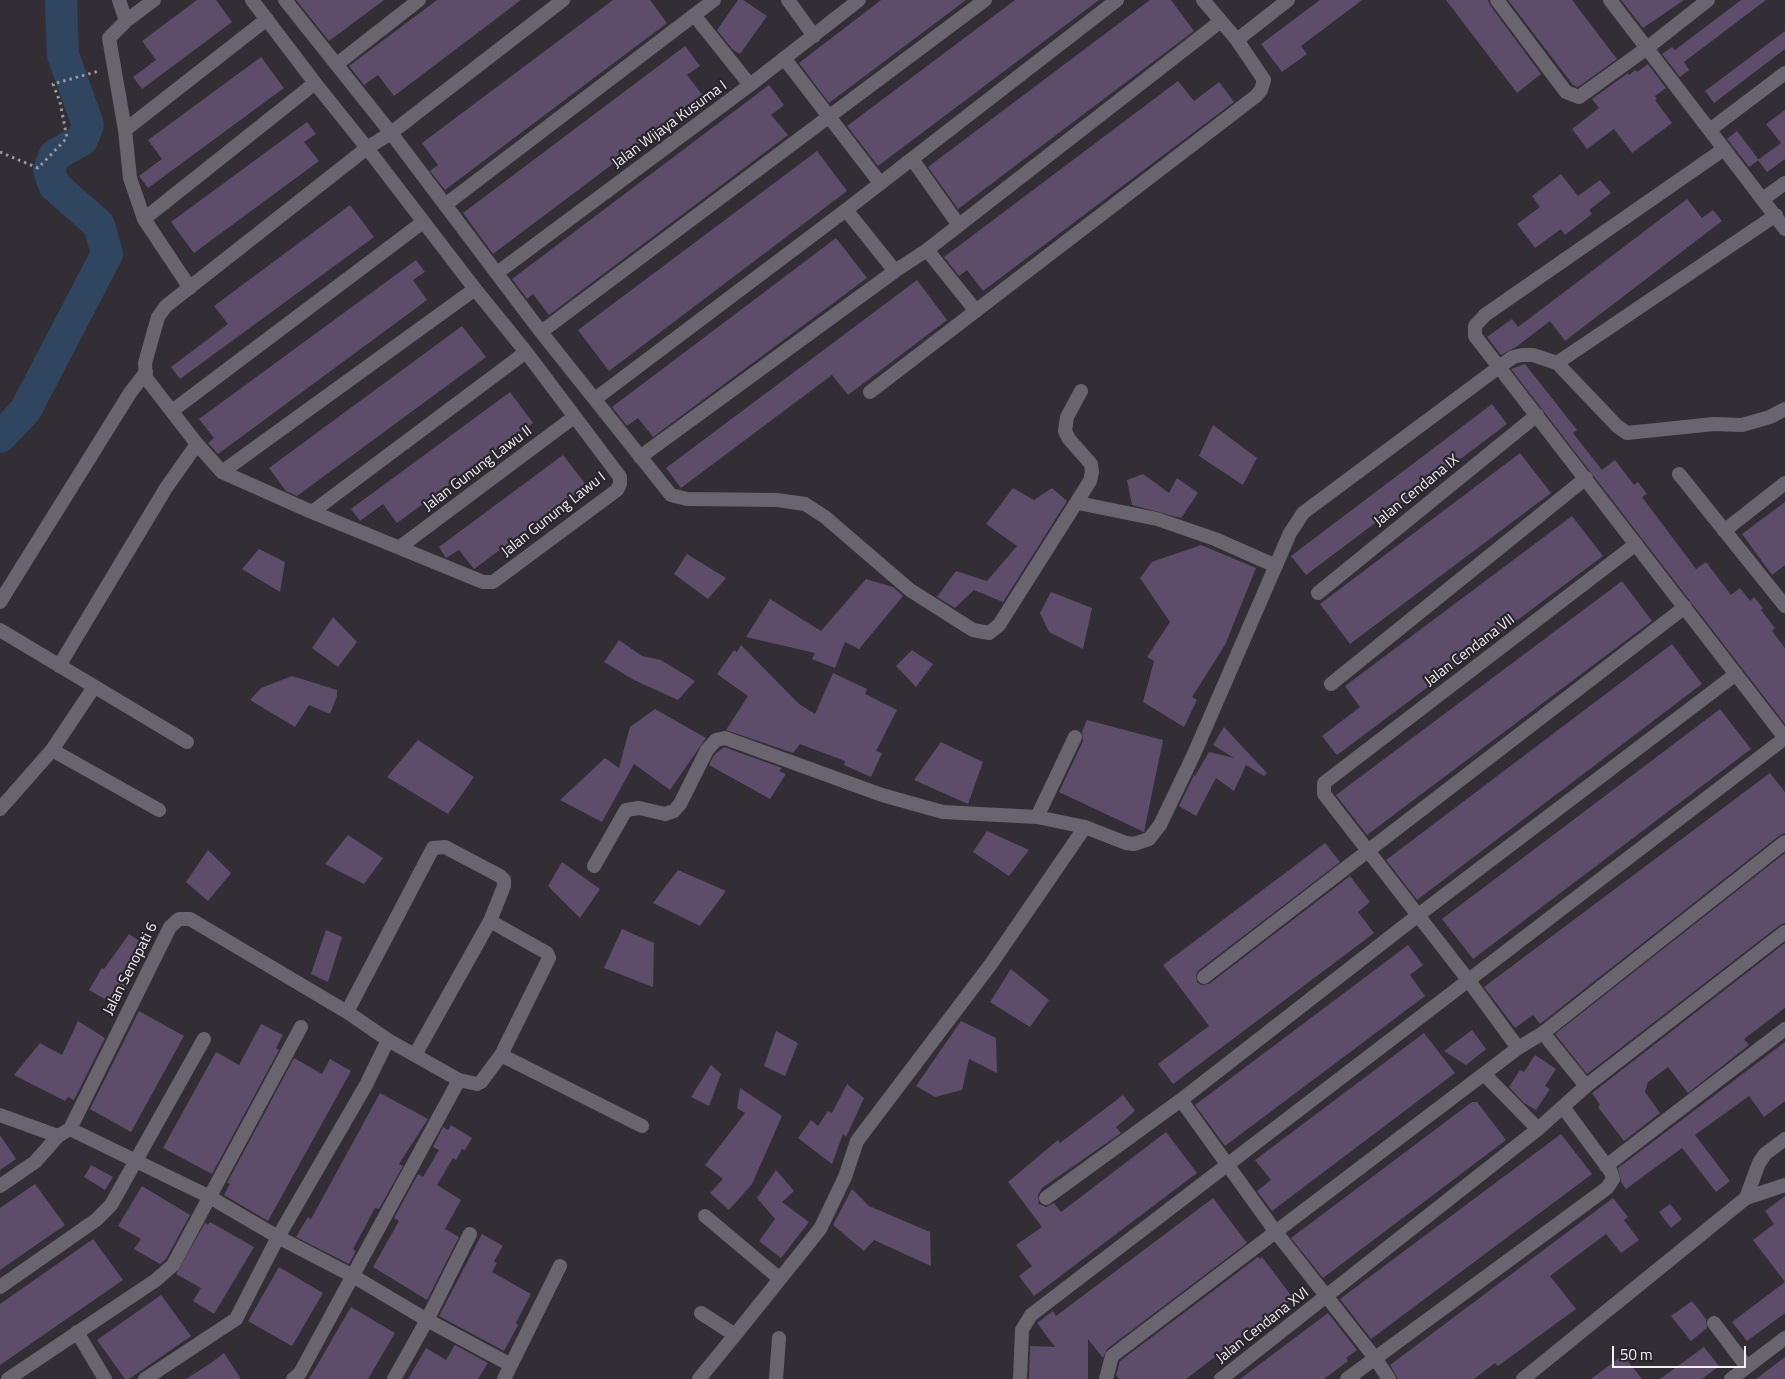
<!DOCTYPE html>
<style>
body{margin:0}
#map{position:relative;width:1785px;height:1379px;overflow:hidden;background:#332e36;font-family:"Titillium Web",sans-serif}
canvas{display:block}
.scale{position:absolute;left:1612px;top:1346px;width:134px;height:22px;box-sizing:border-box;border:2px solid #f4f1f6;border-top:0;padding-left:6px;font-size:15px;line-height:18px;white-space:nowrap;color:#f4f1f6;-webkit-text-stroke:4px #29242c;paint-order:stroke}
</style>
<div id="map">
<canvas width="1785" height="1379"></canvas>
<div class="scale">50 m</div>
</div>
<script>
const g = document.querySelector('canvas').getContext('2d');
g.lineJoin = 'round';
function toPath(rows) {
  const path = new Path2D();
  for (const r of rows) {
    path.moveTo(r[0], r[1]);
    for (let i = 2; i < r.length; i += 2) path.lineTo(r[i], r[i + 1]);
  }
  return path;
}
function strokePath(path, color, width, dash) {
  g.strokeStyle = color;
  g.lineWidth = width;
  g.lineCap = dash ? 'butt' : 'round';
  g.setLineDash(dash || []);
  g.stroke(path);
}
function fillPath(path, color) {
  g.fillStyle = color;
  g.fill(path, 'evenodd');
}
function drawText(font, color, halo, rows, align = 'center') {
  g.font = font + ' "Titillium Web",sans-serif';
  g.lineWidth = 4.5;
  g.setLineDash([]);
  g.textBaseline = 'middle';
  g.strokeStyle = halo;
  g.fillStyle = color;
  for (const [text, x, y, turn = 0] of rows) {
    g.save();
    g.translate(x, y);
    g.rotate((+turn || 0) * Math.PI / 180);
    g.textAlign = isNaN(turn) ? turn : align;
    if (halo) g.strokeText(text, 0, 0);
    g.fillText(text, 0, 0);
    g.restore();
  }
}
const river = toPath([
 [0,437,25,411,107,254,99,225,54,185,49,170,55,155,82,140,88,125,63,55,61,0]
]);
const building = toPath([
 [197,0,216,0,232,22,142,89,133,77,156,60,142,41],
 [296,0,384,0,329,41],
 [437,0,521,0,394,96,378,75,364,85,349,66],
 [613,0,650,0,667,23,445,190,430,171,438,165,422,143],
 [738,0,743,0,767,16,740,54,732,49,717,30],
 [881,0,966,0,829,103,799,63],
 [1015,0,1099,0,878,166,847,126],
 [1150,0,1171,0,1194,31,958,209,928,167],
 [1320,0,1362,0,1301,46,1307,54,1282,72,1261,44],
 [1446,0,1488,0,1490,5,1541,74,1517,93],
 [1508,0,1572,0,1617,59,1581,85,1577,87,1573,85],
 [1621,0,1684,0,1643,28],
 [1741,0,1766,0,1684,62,1689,70,1680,77,1662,54,1672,47,1675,50],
 [1785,31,1785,49,1714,103,1705,91],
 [685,46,700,66,687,75,703,96,493,254,463,213],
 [261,57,284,88,148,188,139,176,162,159,148,140],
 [1648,64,1666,88,1655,96,1657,99,1655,100,1672,123,1632,153,1614,129,1587,149,1572,129,1599,108,1592,99,1628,73,1629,75,1635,70,1637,72],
 [1178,81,1194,101,1219,82,1234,102,983,291,967,270,959,276,944,257],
 [769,85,784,105,771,115,788,135,549,315,533,294,527,299,512,279],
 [1785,110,1785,159,1767,172,1758,160,1781,143,1766,124],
 [307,122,316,134,304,142,319,161,194,253,171,222],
 [1737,131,1759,160,1749,167,1727,139],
 [817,151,847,191,609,371,578,330],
 [1561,174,1578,196,1600,180,1611,193,1589,210,1592,214,1565,235,1561,229,1535,248,1517,224,1540,207,1532,196],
 [1687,199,1702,218,1713,210,1722,221,1565,341,1550,321,1516,347,1501,355,1487,337,1512,319,1518,327],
 [350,205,374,237,180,379,171,367,228,324,214,306],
 [836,238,867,278,653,437,638,418,627,426,612,407],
 [416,260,425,272,413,280,427,300,218,454,208,443,214,438,199,419],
 [917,280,947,320,848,395,832,375,681,488,666,468],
 [462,326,486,357,297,496,286,491,269,468],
 [1525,364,1577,430,1573,433,1602,470,1615,460,1634,485,1638,482,1647,494,1642,497,1696,569,1706,562,1731,595,1740,588,1750,601,1754,597,1763,608,1761,610,1775,628,1772,631,1785,648,1785,724,1511,369],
 [510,392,533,423,397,523,383,504,360,521,351,509],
 [1492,404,1507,424,1306,575,1291,556],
 [1213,425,1257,458,1243,485,1199,456],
 [1520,453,1551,493,1350,644,1320,604],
 [563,455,587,486,474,569,459,550,446,558,439,547],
 [1143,474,1169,493,1177,478,1198,493,1181,518,1132,505,1127,480],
 [1013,488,1034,500,1052,488,1067,501,1003,602,974,590,955,608,937,597,956,571,987,581,1017,546,986,524],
 [1785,502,1785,565,1772,575,1742,534],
 [1572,516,1603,556,1337,755,1322,736,1360,707,1345,686],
 [1201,545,1256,568,1225,645,1192,697,1197,700,1184,727,1143,702,1154,661,1147,657,1170,622,1140,578,1152,562],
 [259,549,285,562,280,592,242,569],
 [687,554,726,578,708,599,674,574],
 [866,579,893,587,903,596,859,649,845,642,835,668,812,659,815,653,746,637,770,599,821,631],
 [1622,581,1652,621,1367,835,1336,795],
 [1051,592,1092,608,1083,649,1049,632,1040,613],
 [333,617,357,642,338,667,312,648],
 [619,640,642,656,661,660,695,681,678,700,634,680,604,662],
 [1672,644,1702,684,1417,900,1386,860],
 [741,645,799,704,815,714,833,673,867,689,865,694,897,710,876,751,882,753,871,777,844,765,845,761,800,744,793,753,726,730,748,696,717,674,734,650,737,652],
 [912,650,933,664,916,687,896,666],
 [292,676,337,690,337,696,330,714,309,705,295,727,250,700,261,688],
 [655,709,706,738,670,790,634,764,602,822,560,800,605,758,619,768,630,727],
 [1720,709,1751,749,1473,959,1442,919],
 [1087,720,1163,740,1144,832,1059,792,1083,741,1082,732],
 [1224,727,1267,773,1264,776,1246,765,1234,791,1216,778,1196,816,1179,806,1194,775,1195,776,1209,752,1234,758,1213,745],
 [418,740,474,777,448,814,387,777],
 [941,742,983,762,968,804,914,780],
 [724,747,782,768,779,771,786,774,770,799,709,765,714,755],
 [1770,773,1785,792,1785,833,1780,835,1540,1024,1533,1015,1515,1028,1484,987],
 [987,831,1029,850,1009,876,973,852],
 [348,835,383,858,364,884,325,864],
 [1325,843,1340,862,1199,970,1196,974,1197,982,1201,985,1209,984,1350,876,1370,902,1358,912,1374,933,1173,1084,1158,1064,1209,1026,1163,965],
 [208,850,231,873,208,901,186,882],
 [1785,853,1785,923,1780,925,1587,1074,1555,1034],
 [562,862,600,889,580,918,548,886],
 [678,870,726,891,700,926,653,903],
 [622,929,654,943,653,987,604,968],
 [326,930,342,937,328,982,311,974],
 [129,934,148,947,125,980,129,983,117,1006,89,990,102,968,104,969],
 [1785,943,1785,1008,1744,1039,1749,1045,1688,1093,1668,1067,1648,1082,1645,1092,1660,1113,1624,1141,1598,1107,1600,1105,1592,1093],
 [1408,945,1423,965,1410,975,1425,996,1225,1146,1195,1105],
 [1011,969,1049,1000,1030,1027,990,1002],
 [139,1011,184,1036,131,1132,90,1109],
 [78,1021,105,1038,74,1100,68,1097,65,1101,14,1075,40,1043,62,1055],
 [961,1021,996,1038,997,1073,969,1059,962,1090,935,1097,916,1086],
 [261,1024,283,1035,276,1048,279,1050,212,1174,163,1148,216,1052,239,1065],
 [1472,1030,1486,1049,1466,1065,1444,1051],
 [776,1031,798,1043,785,1076,764,1066],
 [1424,1033,1455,1073,1272,1211,1257,1191,1271,1180,1255,1160],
 [1785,1042,1785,1101,1764,1117,1749,1096,1695,1135,1730,1181,1716,1192,1682,1148,1626,1189,1621,1182,1618,1168],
 [1535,1055,1556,1069,1545,1086,1550,1089,1536,1110,1524,1103,1509,1087,1520,1070,1524,1072],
 [294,1058,322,1074,330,1059,351,1071,268,1221,224,1195,230,1184,227,1183],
 [711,1065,721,1074,709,1106,691,1097],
 [847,1084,864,1098,846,1137,843,1134,832,1164,798,1138,811,1120,818,1126,828,1111,832,1113],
 [740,1088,782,1116,752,1184,729,1210,710,1193,723,1179,705,1165,745,1113,737,1108],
 [380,1093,428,1119,399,1164,403,1166,379,1209,375,1208,353,1249,356,1251,349,1264,296,1237,308,1217,311,1219],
 [1123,1095,1135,1111,1116,1127,1121,1133,1042,1188,1038,1195,1039,1204,1046,1207,1054,1203,1061,1212,1166,1132,1197,1173,1034,1296,1019,1276,1032,1266,1016,1245,1042,1227,1008,1182,1058,1140,1060,1143],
 [1472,1102,1477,1102,1506,1140,1323,1278,1291,1238],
 [451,1125,472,1138,465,1150,462,1149,456,1160,453,1158,437,1185,461,1200,445,1229,459,1237,427,1300,373,1267,399,1221,394,1218,418,1174,423,1177,439,1150,433,1147,443,1127,448,1130],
 [1561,1134,1592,1174,1371,1339,1340,1299],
 [0,1135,16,1159,0,1170],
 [91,1165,113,1177,105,1190,84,1177],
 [776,1170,794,1191,782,1202,809,1222,781,1258,759,1241,775,1219,757,1198],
 [35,1184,65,1225,0,1270,0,1208],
 [142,1186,190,1215,166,1259,160,1264,134,1249,141,1239,118,1226],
 [852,1189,869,1206,930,1232,931,1266,874,1240,864,1251,833,1225],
 [1785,1196,1785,1282,1753,1240,1774,1224,1765,1211],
 [1213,1198,1247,1243,1107,1349,1103,1358,1088,1339,1088,1379,1029,1379,1030,1346,1055,1347,1037,1323,1053,1311,1056,1316],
 [1613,1198,1628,1217,1624,1220,1639,1240,1621,1253,1606,1234,1550,1276,1576,1309,1498,1366,1495,1363,1474,1379,1398,1379,1390,1365],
 [1670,1204,1682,1219,1671,1228,1659,1212],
 [210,1222,254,1247,214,1314,193,1301,201,1288,176,1274,205,1223,208,1225],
 [482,1234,503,1246,494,1261,497,1263,492,1272,531,1294,516,1323,518,1325,504,1351,439,1316],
 [93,1239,123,1280,0,1365,0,1304],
 [1258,1257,1260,1259,1262,1257,1293,1298,1186,1379,1119,1379,1116,1375,1120,1361],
 [279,1267,323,1293,292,1346,248,1321],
 [1785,1282,1785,1313,1747,1341,1732,1322],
 [161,1295,191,1336,129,1379,125,1379,97,1340],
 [1692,1301,1706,1319,1707,1328,1691,1341,1671,1316],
 [351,1307,395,1333,368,1379,309,1379],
 [1328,1313,1357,1350,1346,1358,1348,1361,1324,1379,1240,1379],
 [455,1345,488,1363,478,1379,408,1379,426,1348,446,1360],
 [1704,1347,1719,1366,1702,1379,1660,1379],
 [224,1353,241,1379,186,1379,211,1363],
 [1623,1355,1642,1379,1591,1379],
 [1785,1357,1785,1379,1756,1379]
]);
const path = toPath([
 [0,152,38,168,67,138,60,102,53,84,99,71]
]);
const minor = toPath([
 [119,0,126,21],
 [252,0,315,83,367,148,475,289,526,352,620,477,620,484,617,490,493,582,483,582,312,512,222,472,197,444,146,378,145,363,158,317,166,306,367,148,391,133,563,0],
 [285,0,391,133,541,332,671,495,687,499,777,500,805,504,825,517,910,590,973,630,989,633,999,625,1090,481,1092,472,1091,464,1069,439,1065,431,1067,417,1081,391],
 [788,0,814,36],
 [1203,0,1237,40,1288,0],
 [1497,0,1566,92,1579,97,1647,48,1708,0],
 [694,15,750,85],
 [784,58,880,183],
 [337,64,419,0],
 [1711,129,1785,73],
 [125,130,267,19],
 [1724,149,1785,229],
 [912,159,958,224],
 [1763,199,1785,183],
 [445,205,714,0],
 [846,210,895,271],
 [144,219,130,178,125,130,109,38,126,21,154,0],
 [927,250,976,311],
 [497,273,750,85,859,0],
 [190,288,144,219,315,83],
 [541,332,985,0],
 [1557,363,1776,215],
 [870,392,1256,96,1261,90,1264,80,1237,40],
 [595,399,846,210,1117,0],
 [172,411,423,222],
 [640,457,895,271,927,250,1221,21],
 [222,472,475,289],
 [1679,474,1785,606],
 [1078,503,1157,519,1215,539,1276,566],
 [312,512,526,352],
 [1724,531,1785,483],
 [400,547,574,417],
 [1318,593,1537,415],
 [0,602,130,393,146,372],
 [0,630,187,742],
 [59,666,166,488,197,444],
 [1331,684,1586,478],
 [52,750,159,810],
 [0,809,52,750,94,687],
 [1037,817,1075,737],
 [594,866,626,810,639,808,665,814,674,811,680,804,707,750,716,740,725,738,882,795,943,812,1037,817,1085,827],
 [1204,977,1685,607],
 [347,1012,433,848,445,847,500,876,504,880,504,886,490,921,415,1055],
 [1543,1033,1586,1086],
 [1518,1048,1469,981,1324,794,1324,783,1636,544],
 [501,1055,642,1126],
 [1484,1074,1538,1129],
 [1181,1100,1275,1231,1375,1358,1389,1379],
 [0,1115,58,1136],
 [70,1129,208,1196,278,1237,353,1276,427,1320,511,1365],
 [1606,1166,1785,1029],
 [0,1186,35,1162,58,1136,70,1129,170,927,179,919,190,919,347,1012,388,1040,459,1080,477,1084,481,1082,501,1055,549,958,547,953,490,921],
 [1046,1198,1181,1100,1417,916,1736,674],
 [1746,1198,1759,1163,1765,1154,1785,1139],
 [705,1216,780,1279],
 [0,1287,96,1220,111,1205,204,1039],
 [701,1313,735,1335,820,1229,845,1177,857,1141,991,964,1085,827,1126,843,1134,844,1149,839,1160,825,1194,754,1290,533,1303,513,1499,367,1513,357,1522,355,1533,355,1557,363,1617,426,1627,433,1714,424,1742,425,1770,417,1785,409],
 [1714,1323,1747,1367],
 [77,1332,105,1379],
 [8,1379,156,1280,173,1265,301,1027],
 [145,1379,236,1319,278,1237,366,1085,388,1040],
 [293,1379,300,1373,459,1080],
 [394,1379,427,1320,470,1234],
 [504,1379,560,1266],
 [699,1379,735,1335],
 [776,1379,779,1338],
 [1020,1379,1022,1330,1031,1315,1785,738,1475,336,1475,326,1485,315,1724,149,1610,0],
 [1106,1379,1112,1356,1518,1048,1543,1033,1785,842],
 [1221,1379,1538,1129,1586,1086,1785,932],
 [1347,1379,1607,1188,1613,1179,1611,1172,1563,1107],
 [1523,1379,1746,1198,1785,1185],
 [1731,1379,1785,1338]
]);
const streetNames = [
 ["Jalan Wijaya Kusuma I",670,125,-36],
 ["Jalan Gunung Lawu II",478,469,-37],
 ["Jalan Cendana IX",1417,491,-39],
 ["Jalan Gunung Lawu I",554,515,-38],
 ["Jalan Cendana VII",1470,651,-37],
 ["Jalan Senopati 6",131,969,-63],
 ["Jalan Cendana XVI",1263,1326,-38]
];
strokePath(river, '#30455f', 32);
fillPath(building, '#5d4c6a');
strokePath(path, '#9a969d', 3, [2.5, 4]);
strokePath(minor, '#6a646e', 14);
drawText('15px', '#f4f1f6', '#29242c', streetNames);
</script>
